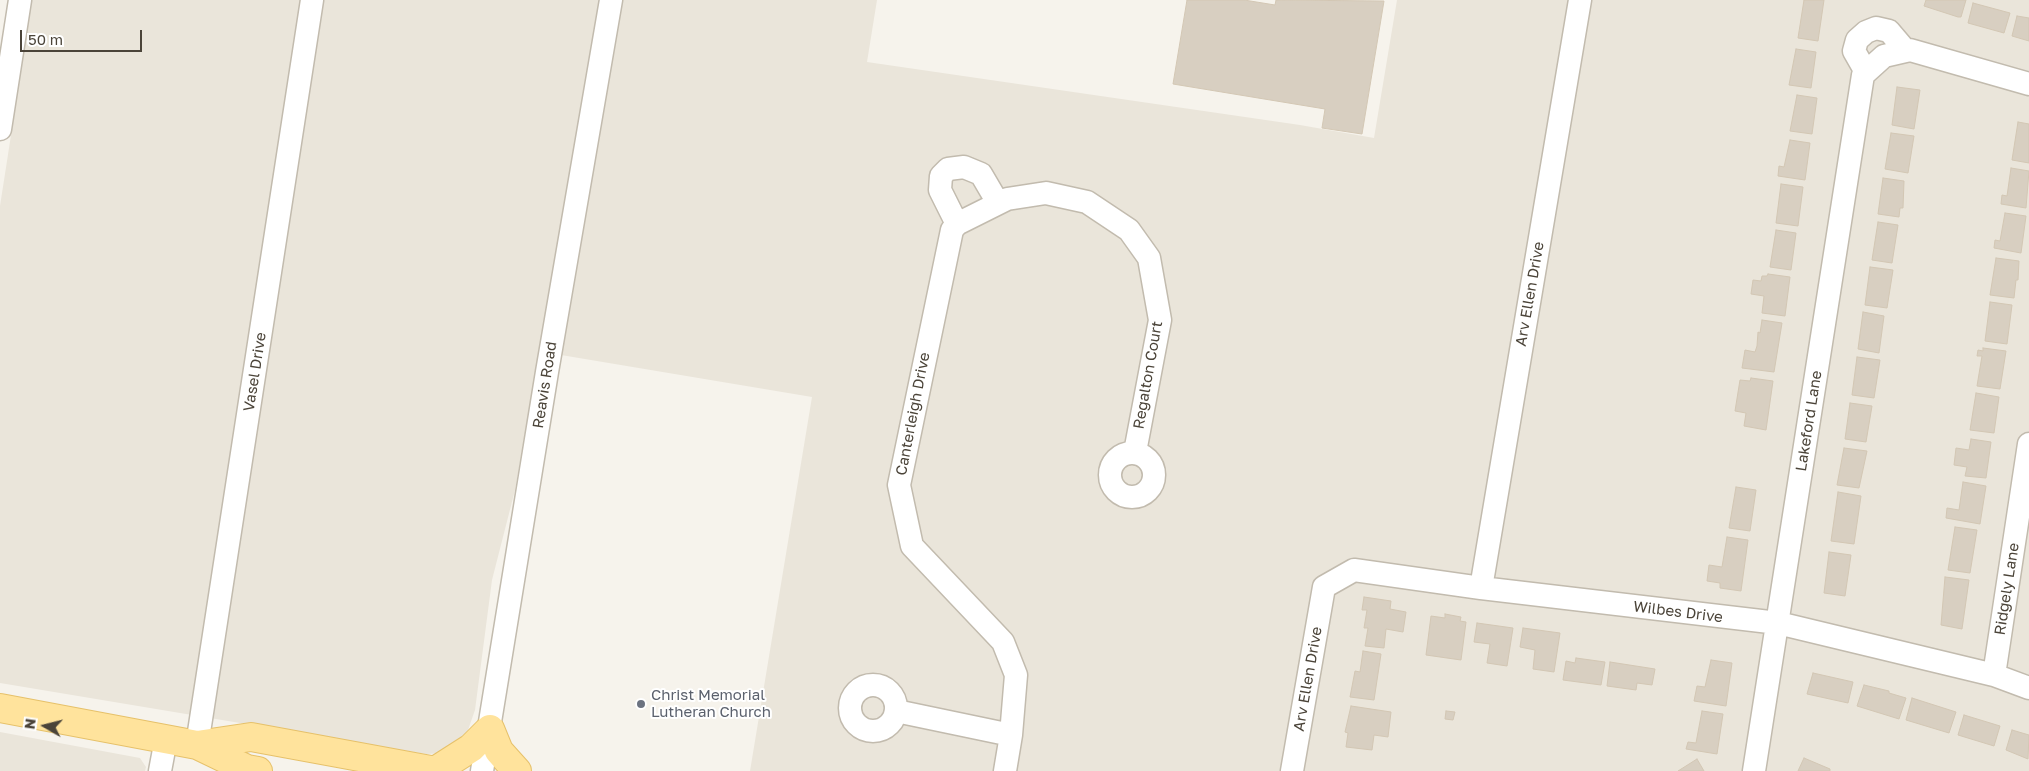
<!DOCTYPE html>
<style>
body{margin:0}
#map{position:relative;width:2029px;height:771px;overflow:hidden;background:#f6f3ec;font-family:"Golos Text",sans-serif}
canvas{display:block}
.north{position:absolute;left:20px;top:701px;width:50px;height:50px;-webkit-text-stroke:4px #fff;paint-order:stroke;rotate:278deg;font-size:14px;font-weight:700;line-height:20px;text-align:center;color:#4b4439}
.north::after{content:'';display:block;margin:auto;width:18px;height:22px;background:#4b4439;clip-path:polygon(50% 0,100% 100%,50% 72%,0 100%)}
.scale{position:absolute;left:20px;top:30px;width:122px;height:22px;box-sizing:border-box;border:2px solid #4b4439;border-top:0;padding-left:6px;font-size:15px;line-height:18px;white-space:nowrap;color:#4b4439;-webkit-text-stroke:4px #fff;paint-order:stroke}
</style>
<div id="map">
<canvas width="2029" height="771"></canvas>
<div class="north">N</div>
<div class="scale">50 m</div>
</div>
<script>
const g = document.querySelector('canvas').getContext('2d');
g.lineJoin = 'round';
function fillPath(path, color) {
  g.fillStyle = color;
  g.fill(path, 'evenodd');
}
function toPath(rows) {
  const path = new Path2D();
  for (const r of rows) {
    if (r.length === 3) {
      path.moveTo(r[0] + r[2], r[1]);
      path.arc(r[0], r[1], r[2], 0, 2 * Math.PI);
      continue;
    }
    path.moveTo(r[0], r[1]);
    for (let i = 2; i < r.length; i += 2) path.lineTo(r[i], r[i + 1]);
  }
  return path;
}
function strokePath(path, color, width, dash) {
  g.strokeStyle = color;
  g.lineWidth = width;
  g.lineCap = dash ? 'butt' : 'round';
  g.setLineDash(dash || []);
  g.stroke(path);
}
function drawText(font, color, halo, rows, align = 'center') {
  g.font = font + ' "Golos Text",sans-serif';
  g.lineWidth = 4;
  g.setLineDash([]);
  g.textBaseline = 'middle';
  g.strokeStyle = halo;
  g.fillStyle = color;
  for (const [text, x, y, turn = 0] of rows) {
    g.save();
    g.translate(x, y);
    g.rotate((+turn || 0) * Math.PI / 180);
    g.textAlign = isNaN(turn) ? turn : align;
    if (halo) g.strokeText(text, 0, 0);
    g.fillText(text, 0, 0);
    g.restore();
  }
}
const residential = toPath([
 [32,0,601,0,515,490,492,580,475,710,468,730,457,746,445,753,426,754,0,683,0,206],
 [621,0,877,0,867,62,1300,125,1374,138,1397,0,2029,0,2029,771,750,771,812,397,561,355],
 [0,732,140,758,146,767,145,771,0,771]
]);
const building = toPath([
 [1187,0,1244,0,1275,5,1276,0,1384,1,1362,134,1322,128,1325,109,1173,84,1187,0],
 [1804,0,1824,0,1818,41,1798,38,1804,0],
 [1926,0,1966,0,1961,17,1958,17,1924,6,1926,0],
 [1973,3,2010,13,2004,33,1968,23,1973,3],
 [2017,16,2029,18,2029,41,2012,36,2017,16],
 [1796,49,1816,52,1811,88,1789,85,1796,49],
 [1897,87,1920,90,1914,129,1892,125,1897,87],
 [1797,95,1817,98,1812,134,1790,131,1797,95],
 [2018,122,2029,124,2029,163,2012,160,2018,122],
 [1891,133,1914,136,1908,173,1885,169,1891,133],
 [1790,140,1810,143,1805,180,1778,176,1779,166,1784,167,1790,140],
 [2011,168,2029,171,2026,208,2001,204,2002,195,2007,196,2011,168],
 [1883,178,1904,181,1903,208,1900,208,1899,217,1878,214,1883,178],
 [1781,184,1803,187,1798,226,1776,223,1781,184],
 [2005,213,2026,216,2021,253,1994,248,1995,240,2000,241,2005,213],
 [1878,222,1898,225,1892,263,1872,260,1878,222],
 [1776,230,1796,233,1791,270,1770,267,1776,230],
 [1996,258,2019,261,2018,280,2016,280,2014,298,1990,295,1996,258],
 [1870,267,1893,270,1887,308,1865,305,1870,267],
 [1768,274,1790,277,1785,316,1762,313,1764,296,1751,294,1753,280,1761,281,1762,276,1767,276,1768,274],
 [1990,302,2012,305,2007,344,1985,341,1990,302],
 [1863,312,1884,316,1879,353,1858,349,1863,312],
 [1762,320,1782,323,1774,372,1742,368,1745,350,1755,352,1757,346,1758,332,1760,333,1762,320],
 [1983,348,2006,351,2000,389,1977,386,1982,356,1977,356,1978,350,1983,351,1983,348],
 [1857,357,1880,360,1874,398,1852,395,1857,357],
 [1751,378,1773,381,1766,430,1744,426,1746,413,1735,411,1740,380,1750,381,1751,378],
 [1976,393,1999,397,1994,433,1970,430,1976,393],
 [1850,403,1872,406,1866,442,1845,439,1850,403],
 [1971,439,1991,442,1986,478,1965,476,1967,467,1954,465,1956,448,1969,450,1971,439],
 [1844,448,1867,451,1859,488,1837,485,1844,448],
 [1963,482,1986,486,1980,524,1946,518,1947,508,1959,510,1963,482],
 [1736,487,1756,490,1750,531,1729,528,1736,487],
 [1838,492,1861,496,1854,544,1831,541,1838,492],
 [1955,527,1977,530,1970,573,1948,570,1955,527],
 [1727,537,1748,540,1741,591,1720,588,1720,583,1707,581,1709,565,1722,567,1727,537],
 [1829,552,1851,555,1845,596,1824,593,1829,552],
 [1945,577,1969,580,1962,629,1941,625,1945,577],
 [1364,597,1391,601,1390,609,1406,612,1403,632,1386,629,1384,648,1365,646,1368,628,1364,628,1367,610,1362,610,1364,597],
 [1445,614,1461,617,1460,621,1466,622,1461,660,1426,655,1431,616,1445,618,1445,614],
 [1477,623,1513,628,1507,666,1487,663,1490,644,1474,642,1477,623],
 [1523,628,1560,633,1554,672,1533,669,1535,650,1520,647,1523,628],
 [1363,651,1381,654,1374,700,1350,697,1355,671,1360,672,1363,651],
 [1576,658,1605,662,1601,685,1563,680,1566,661,1575,663,1576,658],
 [1711,660,1732,663,1726,706,1694,701,1697,686,1705,687,1711,660],
 [1610,662,1655,669,1652,685,1637,683,1636,690,1607,686,1610,662],
 [1813,673,1853,682,1848,703,1807,694,1813,673],
 [1864,685,1889,691,1889,693,1906,698,1899,719,1857,706,1864,685],
 [1912,698,1956,712,1949,733,1906,720,1912,698],
 [1351,706,1391,712,1388,737,1374,735,1372,750,1346,747,1348,733,1345,732,1351,706],
 [1446,711,1455,712,1453,720,1445,719,1446,711],
 [1702,711,1723,714,1717,754,1686,749,1688,742,1696,743,1702,711],
 [1964,715,2000,726,1994,746,1958,735,1964,715],
 [2012,730,2029,735,2028,759,2006,750,2012,730],
 [1804,758,1830,769,1830,771,1798,771,1804,758],
 [1697,759,1704,771,1678,771,1697,759]
]);
const minor = toPath([
 [1866,72,1854,51,1857,40,1866,32,1876,28,1889,31,1906,51],
 [0,129,20,0],
 [957,224,940,190,941,176,948,169,964,167,981,174,998,203],
 [1132,475,22],
 [1481,588,1580,0],
 [1994,675,2029,444],
 [873,708,23],
 [896,711,1011,735],
 [197,745,312,0],
 [160,771,166,739],
 [482,771,547,372,611,0],
 [1005,771,1011,735,1016,675,1003,642,912,546,899,485,952,230,957,224,1007,199,1046,193,1087,202,1129,230,1149,258,1160,320,1135,452],
 [1292,771,1324,587,1354,570,1481,588,1778,623,1994,675,2029,688],
 [1754,771,1863,75,1884,56,1910,50,2029,84]
]);
const major = toPath([
 [0,708,197,745,247,769,258,771],
 [197,745,251,737,436,771],
 [435,771,471,748,490,729,499,751,517,771]
]);
const markers = [
 [641,704,5,"#6b7280"]
];
const streetNames = [
 ["Arv Ellen Drive",1530,294,-80],
 ["Vasel Drive",255,372,-81],
 ["Regalton Court",1148,375,-80],
 ["Reavis Road",545,385,-81],
 ["Canterleigh Drive",913,414,-79],
 ["Lakeford Lane",1809,421,-81],
 ["Ridgely Lane",2007,589,-81],
 ["Wilbes Drive",1678,612,7],
 ["Arv Ellen Drive",1308,679,-80]
];
const worshipNames = [
 ["Christ Memorial",651,695],
 ["Lutheran Church",651,712]
];
fillPath(residential, '#eae5da');
fillPath(building, '#d8cfc1');
strokePath(building, '#d3c7b4', 1);
strokePath(minor, '#c2bbae', 25);
strokePath(major, '#e6c16a', 30);
strokePath(minor, '#fff', 22);
strokePath(major, '#ffe39c', 28);
for (const [x, y, r, color] of markers) {
  const dot = new Path2D();
  dot.arc(x, y, r, 0, 2 * Math.PI);
  g.fillStyle = color;
  g.fill(dot);
  strokePath(dot, '#fff', 2);
}
drawText('15px', '#4b4439', '#fff', streetNames);
drawText('15px', '#5b616d', '#fff', worshipNames, 'left');
</script>
